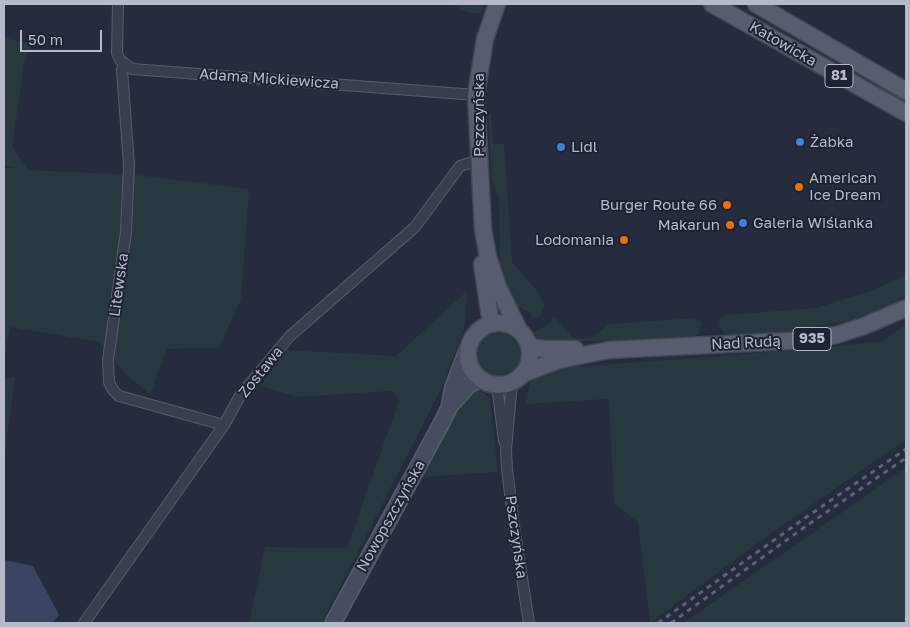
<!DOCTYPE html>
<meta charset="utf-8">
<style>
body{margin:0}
#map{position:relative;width:910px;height:627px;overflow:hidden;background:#252c3e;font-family:"Golos Text",sans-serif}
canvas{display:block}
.frame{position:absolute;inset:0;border:5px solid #b5b9c9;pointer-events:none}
.scale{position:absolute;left:20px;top:30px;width:82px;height:22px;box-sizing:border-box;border:2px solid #b5b9c9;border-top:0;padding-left:6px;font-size:15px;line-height:18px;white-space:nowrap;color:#b5b9c9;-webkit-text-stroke:4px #1e2333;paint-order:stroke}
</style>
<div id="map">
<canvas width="910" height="627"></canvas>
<div class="frame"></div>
<div class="scale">50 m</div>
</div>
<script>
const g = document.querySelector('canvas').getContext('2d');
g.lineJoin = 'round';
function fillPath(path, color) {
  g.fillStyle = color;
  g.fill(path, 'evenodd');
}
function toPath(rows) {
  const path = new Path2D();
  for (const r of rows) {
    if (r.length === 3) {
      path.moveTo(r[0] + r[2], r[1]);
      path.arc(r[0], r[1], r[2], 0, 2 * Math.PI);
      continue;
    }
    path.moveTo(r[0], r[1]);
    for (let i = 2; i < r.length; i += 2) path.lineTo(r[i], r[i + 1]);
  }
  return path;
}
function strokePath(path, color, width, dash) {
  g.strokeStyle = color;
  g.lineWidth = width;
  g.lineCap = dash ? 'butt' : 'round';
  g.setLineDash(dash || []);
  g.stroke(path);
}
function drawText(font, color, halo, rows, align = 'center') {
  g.font = font + ' "Golos Text",sans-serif';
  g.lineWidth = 4;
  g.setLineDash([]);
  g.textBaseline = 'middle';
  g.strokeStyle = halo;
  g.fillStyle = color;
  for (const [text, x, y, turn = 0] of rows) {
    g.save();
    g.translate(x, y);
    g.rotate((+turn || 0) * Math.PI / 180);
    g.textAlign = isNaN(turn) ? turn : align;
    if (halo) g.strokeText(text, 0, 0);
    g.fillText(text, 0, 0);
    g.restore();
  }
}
const green = toPath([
 [451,4,484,4,481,13,468,13],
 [4,38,34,44,25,57,12,147,29,170,137,175,249,189,241,299,219,348,167,349,150,394,123,372,99,342,10,327,4,360,4,168,17,168,4,166],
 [488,113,491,113,493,144,504,144,512,262,538,292,545,306,540,316,533,319,530,312,514,306,500,265,499,198,492,180],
 [906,275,906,296,881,310,848,321,786,332,730,336,723,332,719,324,720,318,725,315,816,308,870,291],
 [467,291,464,330,442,387,322,623,249,623,265,547,347,548,399,401,392,391,297,397,261,386,280,356,286,350,396,356],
 [554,316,572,337,582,339,593,337,609,324,694,318,702,322,699,334,694,337,543,343,532,337,532,333,550,323],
 [906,324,906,440,773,532,650,623,638,522,614,504,609,399,526,404,530,379,568,367,698,358,882,342],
 [498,354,24],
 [4,377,15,378,4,459],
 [478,390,485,393,490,400,498,472,419,477,459,406,470,393],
 [906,467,906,623,683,623,834,518]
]);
const water = toPath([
 [4,560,33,566,59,615,52,623,4,623]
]);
const minor = toPath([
 [118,4,117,53,120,60,132,69,476,95],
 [124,63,122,70,129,165,126,232,108,360,109,382,113,390,119,396,224,425],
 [512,382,506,450,507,469,514,526,529,623],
 [497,385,504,441],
 [84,623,224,425,241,394,290,336,415,227,460,166,479,160]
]);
const secondary = toPath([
 [450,406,468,386,480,379],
 [333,623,440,426,449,408,453,387,468,348]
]);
const primary = toPath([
 [497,4,485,39,476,95,483,229,488,257,498,287,518,328],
 [712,4,906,113],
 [756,4,906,91],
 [482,264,491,324],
 [499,354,31],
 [529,347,545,349,575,349],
 [522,374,559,360,609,350,807,340,836,335,864,326,906,308]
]);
const rail = toPath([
 [658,623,805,518,906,449],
 [671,623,809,524,906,458]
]);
const markers = [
 [800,142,5,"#3f7fe0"],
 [561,147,5,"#3f7fe0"],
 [799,187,5,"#e8710a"],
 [727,205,5,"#e8710a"],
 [743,223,5,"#3f7fe0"],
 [730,225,5,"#e8710a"],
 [624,240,5,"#e8710a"]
];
const shields = [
 [839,76,28],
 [812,339,38]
];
const shieldNames = [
 ["81",839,76],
 ["935",812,339]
];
const streetNames = [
 ["Katowicka",783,44,30],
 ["Adama Mickiewicza",269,79,4],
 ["Pszczyńska",479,115,-90],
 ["Litewska",119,285,-82],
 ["Nad Rudą",746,343,-3],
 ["Zostawa",261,372,-51],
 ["Nowopszczyńska",391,516,-61],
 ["Pszczyńska",516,537,82]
];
const poiNames = [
 ["Żabka",810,142],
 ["Lidl",571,147],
 ["American",809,178],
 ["Ice Dream",809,195],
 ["Burger Route 66",717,205,"right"],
 ["Galeria Wiślanka",753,223],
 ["Makarun",720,225,"right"],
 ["Lodomania",614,240,"right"]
];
fillPath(green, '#27383f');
fillPath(water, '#394465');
strokePath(minor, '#575c6c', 12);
strokePath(secondary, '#575c6c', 18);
strokePath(primary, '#424757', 19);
strokePath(minor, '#393e4e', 10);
strokePath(secondary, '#474d61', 15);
strokePath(primary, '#575d6e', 16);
strokePath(rail, '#5b6275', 3, [5, 5]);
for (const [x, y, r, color] of markers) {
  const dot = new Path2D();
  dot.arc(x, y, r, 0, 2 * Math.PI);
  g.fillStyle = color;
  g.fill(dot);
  strokePath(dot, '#1e2333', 2);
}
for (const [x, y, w] of shields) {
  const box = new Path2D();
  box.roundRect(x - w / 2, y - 11.5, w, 23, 4);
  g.fillStyle = '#1e2333';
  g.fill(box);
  strokePath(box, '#b5b9c9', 1);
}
drawText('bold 14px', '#b5b9c9', null, shieldNames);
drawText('15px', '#b5b9c9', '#1e2333', streetNames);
drawText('15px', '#b5b9c9', '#1e2333', poiNames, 'left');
</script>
